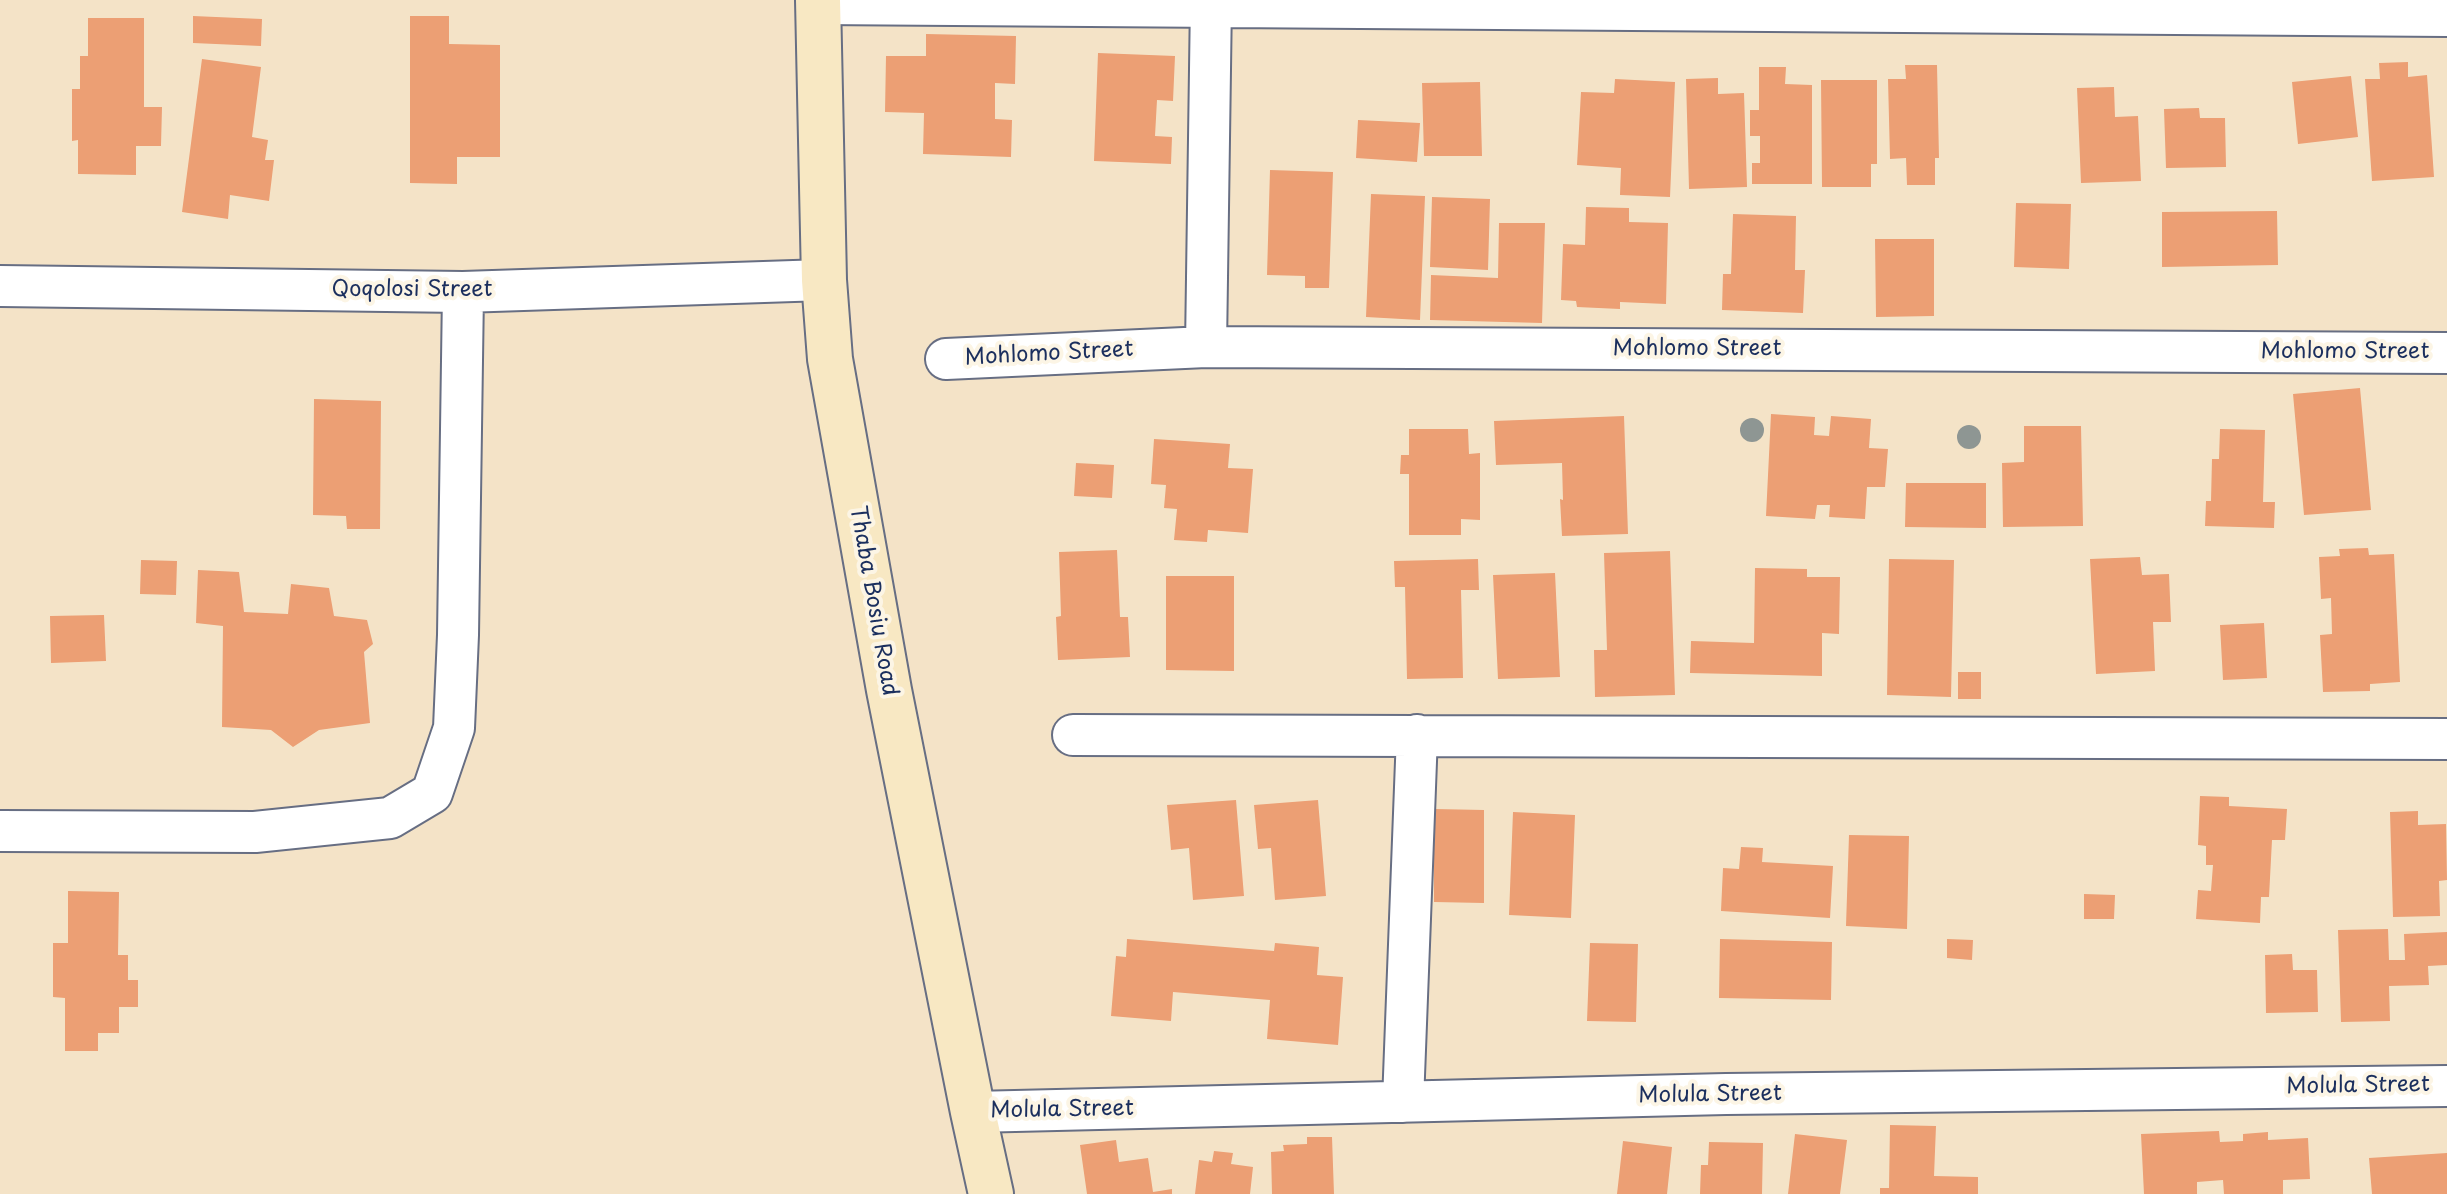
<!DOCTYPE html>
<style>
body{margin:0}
canvas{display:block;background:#f4e3c7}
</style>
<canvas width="2447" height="1194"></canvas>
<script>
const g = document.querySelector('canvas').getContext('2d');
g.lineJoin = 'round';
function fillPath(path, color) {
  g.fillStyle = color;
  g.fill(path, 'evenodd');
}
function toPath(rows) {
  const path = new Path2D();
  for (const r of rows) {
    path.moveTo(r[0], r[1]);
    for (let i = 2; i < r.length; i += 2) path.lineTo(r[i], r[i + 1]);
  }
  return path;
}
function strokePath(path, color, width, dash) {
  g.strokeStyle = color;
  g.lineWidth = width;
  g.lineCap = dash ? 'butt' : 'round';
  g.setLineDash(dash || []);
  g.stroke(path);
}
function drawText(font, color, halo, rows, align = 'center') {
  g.font = font + ' "Playpen Sans",sans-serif';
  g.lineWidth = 8;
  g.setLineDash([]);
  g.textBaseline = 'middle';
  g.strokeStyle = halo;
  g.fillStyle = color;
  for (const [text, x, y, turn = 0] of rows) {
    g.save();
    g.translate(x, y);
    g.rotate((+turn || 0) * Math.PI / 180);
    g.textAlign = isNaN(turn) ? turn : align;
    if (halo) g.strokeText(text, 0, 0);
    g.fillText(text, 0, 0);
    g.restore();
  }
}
const building = toPath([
 [193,16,262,19,261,46,193,43],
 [410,16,449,16,449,44,500,45,500,157,457,157,457,184,410,183],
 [88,18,144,18,144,107,162,107,161,146,136,146,136,175,78,174,78,140,72,141,72,89,80,89,80,56,88,56],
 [926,34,1016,36,1015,84,995,83,995,119,1012,120,1011,157,923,154,924,113,885,112,886,56,926,56],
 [1098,53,1175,56,1173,101,1157,100,1155,136,1172,137,1171,164,1094,161],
 [202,59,261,67,252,137,268,140,265,160,274,160,269,201,230,195,228,219,182,212],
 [2408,62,2408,77,2427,75,2434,177,2372,181,2365,79,2380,79,2379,63],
 [1905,65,1937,65,1939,158,1935,158,1935,185,1907,185,1906,158,1890,159,1888,79,1906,79],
 [1759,67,1786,67,1785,84,1812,85,1812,184,1752,184,1752,163,1760,163,1760,136,1750,136,1750,110,1759,110],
 [2351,76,2358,137,2298,144,2292,82],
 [1718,78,1718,94,1744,93,1747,187,1689,189,1686,79],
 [1615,79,1675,82,1670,197,1620,195,1621,168,1577,165,1581,92,1614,93],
 [1821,80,1877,80,1877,164,1871,164,1871,187,1822,187],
 [1480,82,1482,156,1424,156,1422,83],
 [2114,87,2115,117,2138,116,2141,181,2081,183,2077,88],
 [2199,108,2200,118,2225,118,2226,167,2166,168,2164,109],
 [1358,120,1420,123,1417,162,1356,158],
 [1270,170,1333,172,1329,288,1305,288,1305,276,1267,275],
 [1371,194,1425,196,1420,320,1366,317],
 [1432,197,1490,199,1488,270,1430,267],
 [2016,203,2071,204,2069,269,2014,267],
 [1586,207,1629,208,1629,222,1668,223,1666,304,1620,302,1620,309,1577,307,1576,301,1561,300,1563,244,1585,245],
 [2277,211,2278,265,2162,267,2162,212],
 [1733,214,1796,216,1795,270,1805,270,1803,313,1722,310,1723,274,1731,274],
 [1499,223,1545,223,1542,323,1430,320,1431,275,1498,278],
 [1875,239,1934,239,1934,316,1876,317],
 [2360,388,2371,510,2304,515,2293,394],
 [314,399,381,401,380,529,347,529,346,516,313,515],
 [1771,414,1815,417,1814,435,1829,436,1831,416,1871,419,1869,448,1888,449,1885,487,1867,487,1865,519,1829,517,1830,505,1817,505,1815,519,1766,516],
 [1624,416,1628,534,1562,536,1560,499,1563,500,1562,463,1496,465,1494,421],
 [2024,426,2081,426,2083,526,2003,527,2002,463,2024,462],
 [1409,429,1468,429,1469,454,1480,453,1480,520,1461,519,1461,535,1409,535,1409,474,1400,474,1401,455,1409,455],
 [2220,429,2265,430,2263,502,2275,502,2274,528,2205,526,2206,501,2211,501,2212,459,2219,459],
 [1154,439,1230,444,1228,468,1253,469,1248,533,1208,530,1207,542,1174,540,1177,509,1164,508,1166,485,1151,484],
 [1076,463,1114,465,1112,498,1074,496],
 [1906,483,1986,483,1986,528,1905,527],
 [2368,548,2369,555,2394,554,2400,682,2370,684,2370,691,2323,692,2320,635,2332,634,2331,598,2321,599,2319,557,2340,556,2339,549],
 [1117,550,1120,617,1128,617,1130,657,1058,660,1056,617,1061,616,1059,552],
 [1670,551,1675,695,1595,697,1594,650,1607,650,1604,553],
 [2140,557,2142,575,2169,574,2171,622,2153,622,2155,671,2096,674,2090,559],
 [1478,559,1479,590,1461,590,1463,678,1407,679,1405,587,1395,587,1394,561],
 [1889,559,1954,560,1951,697,1887,695],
 [141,560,177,561,176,595,140,594],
 [1755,568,1807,569,1807,577,1840,577,1839,634,1822,633,1822,676,1690,673,1691,641,1754,643],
 [198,570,239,572,244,612,288,614,291,584,329,588,334,616,367,620,373,644,364,652,370,723,319,730,293,747,271,730,222,727,223,626,196,623],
 [1555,573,1560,677,1498,679,1493,575],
 [1166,576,1234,576,1234,671,1166,670],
 [104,615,106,661,51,663,50,616],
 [2264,623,2267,678,2223,680,2220,625],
 [1958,672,1981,672,1981,699,1958,699],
 [2200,796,2229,797,2229,806,2287,809,2285,840,2272,840,2269,897,2261,897,2260,923,2196,919,2198,890,2211,891,2213,865,2206,865,2206,846,2198,845],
 [1236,800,1244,896,1193,900,1189,848,1171,850,1167,805],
 [1318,800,1326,896,1275,900,1271,848,1258,849,1254,805],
 [1434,809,1484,810,1484,903,1434,902],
 [2418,811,2418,825,2446,824,2447,880,2439,881,2440,916,2393,917,2390,812],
 [1513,812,1575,815,1571,918,1509,915],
 [1849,835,1909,836,1907,929,1846,926],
 [1741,847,1763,848,1762,862,1833,866,1830,918,1721,911,1723,868,1739,869],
 [68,891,119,892,118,955,128,955,128,980,138,980,138,1007,119,1007,119,1033,98,1033,98,1051,65,1051,65,998,53,997,53,943,68,943],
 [2084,894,2115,895,2114,919,2084,919],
 [2388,929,2389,960,2405,960,2404,934,2447,932,2447,965,2428,966,2429,985,2389,986,2390,1021,2341,1022,2338,930],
 [1127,939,1274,951,1275,943,1319,947,1317,975,1343,977,1338,1045,1267,1039,1270,1000,1173,992,1171,1021,1111,1016,1116,956,1126,957],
 [1720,939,1832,942,1831,1000,1719,998],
 [1947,939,1973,940,1972,960,1947,958],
 [1590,943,1638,944,1636,1022,1587,1021],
 [2292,954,2293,970,2317,970,2318,1012,2266,1013,2265,955],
 [1890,1125,1936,1126,1934,1176,1978,1177,1978,1194,1880,1194,1880,1188,1889,1188],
 [2219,1131,2220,1142,2243,1141,2243,1134,2268,1132,2268,1140,2308,1138,2310,1179,2283,1180,2283,1194,2224,1194,2223,1180,2197,1182,2197,1194,2144,1194,2141,1134],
 [1795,1134,1847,1140,1840,1194,1788,1194],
 [1307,1137,1332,1137,1334,1194,1272,1194,1271,1152,1284,1151,1283,1145,1307,1144],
 [1116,1140,1119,1162,1148,1158,1153,1192,1172,1189,1172,1194,1087,1194,1080,1145],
 [1623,1141,1672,1147,1667,1194,1617,1194],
 [1709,1142,1763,1143,1762,1194,1700,1194,1701,1165,1708,1165],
 [1214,1151,1233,1153,1231,1164,1253,1167,1250,1194,1195,1194,1199,1160,1212,1162],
 [2447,1153,2447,1194,2372,1194,2369,1158]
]);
const street = toPath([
 [818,4,2447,16],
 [0,286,463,292,824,280],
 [1206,347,1211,0],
 [946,359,1206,347,2447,353],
 [1073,735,2447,739],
 [0,831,255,832,390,818,432,793,454,728,458,635,463,292],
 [1403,1102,1417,735],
 [973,1112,1726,1094,2447,1086]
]);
const secondary = toPath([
 [818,0,824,280,830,359,889,690,973,1112,991,1194]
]);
const trees = [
 [1752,430],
 [1969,437]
];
const streetNames = [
 ["Qoqolosi Street",412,290],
 ["Mohlomo Street",1697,349],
 ["Mohlomo Street",2345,352],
 ["Mohlomo Street",1049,354,-3],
 ["Thaba Bosiu Road",873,601,80],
 ["Molula Street",2358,1086,-1],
 ["Molula Street",1710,1095,-1],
 ["Molula Street",1062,1110,-1]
];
fillPath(building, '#ec9f74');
strokePath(street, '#676e83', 44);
strokePath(secondary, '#676e83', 48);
strokePath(street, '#fff', 40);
strokePath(secondary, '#f8e8c3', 44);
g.fillStyle = '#8e9693';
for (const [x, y] of trees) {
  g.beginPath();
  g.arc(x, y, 12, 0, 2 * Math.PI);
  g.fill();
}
drawText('22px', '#1b2f5e', '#fcf5e5', streetNames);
</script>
